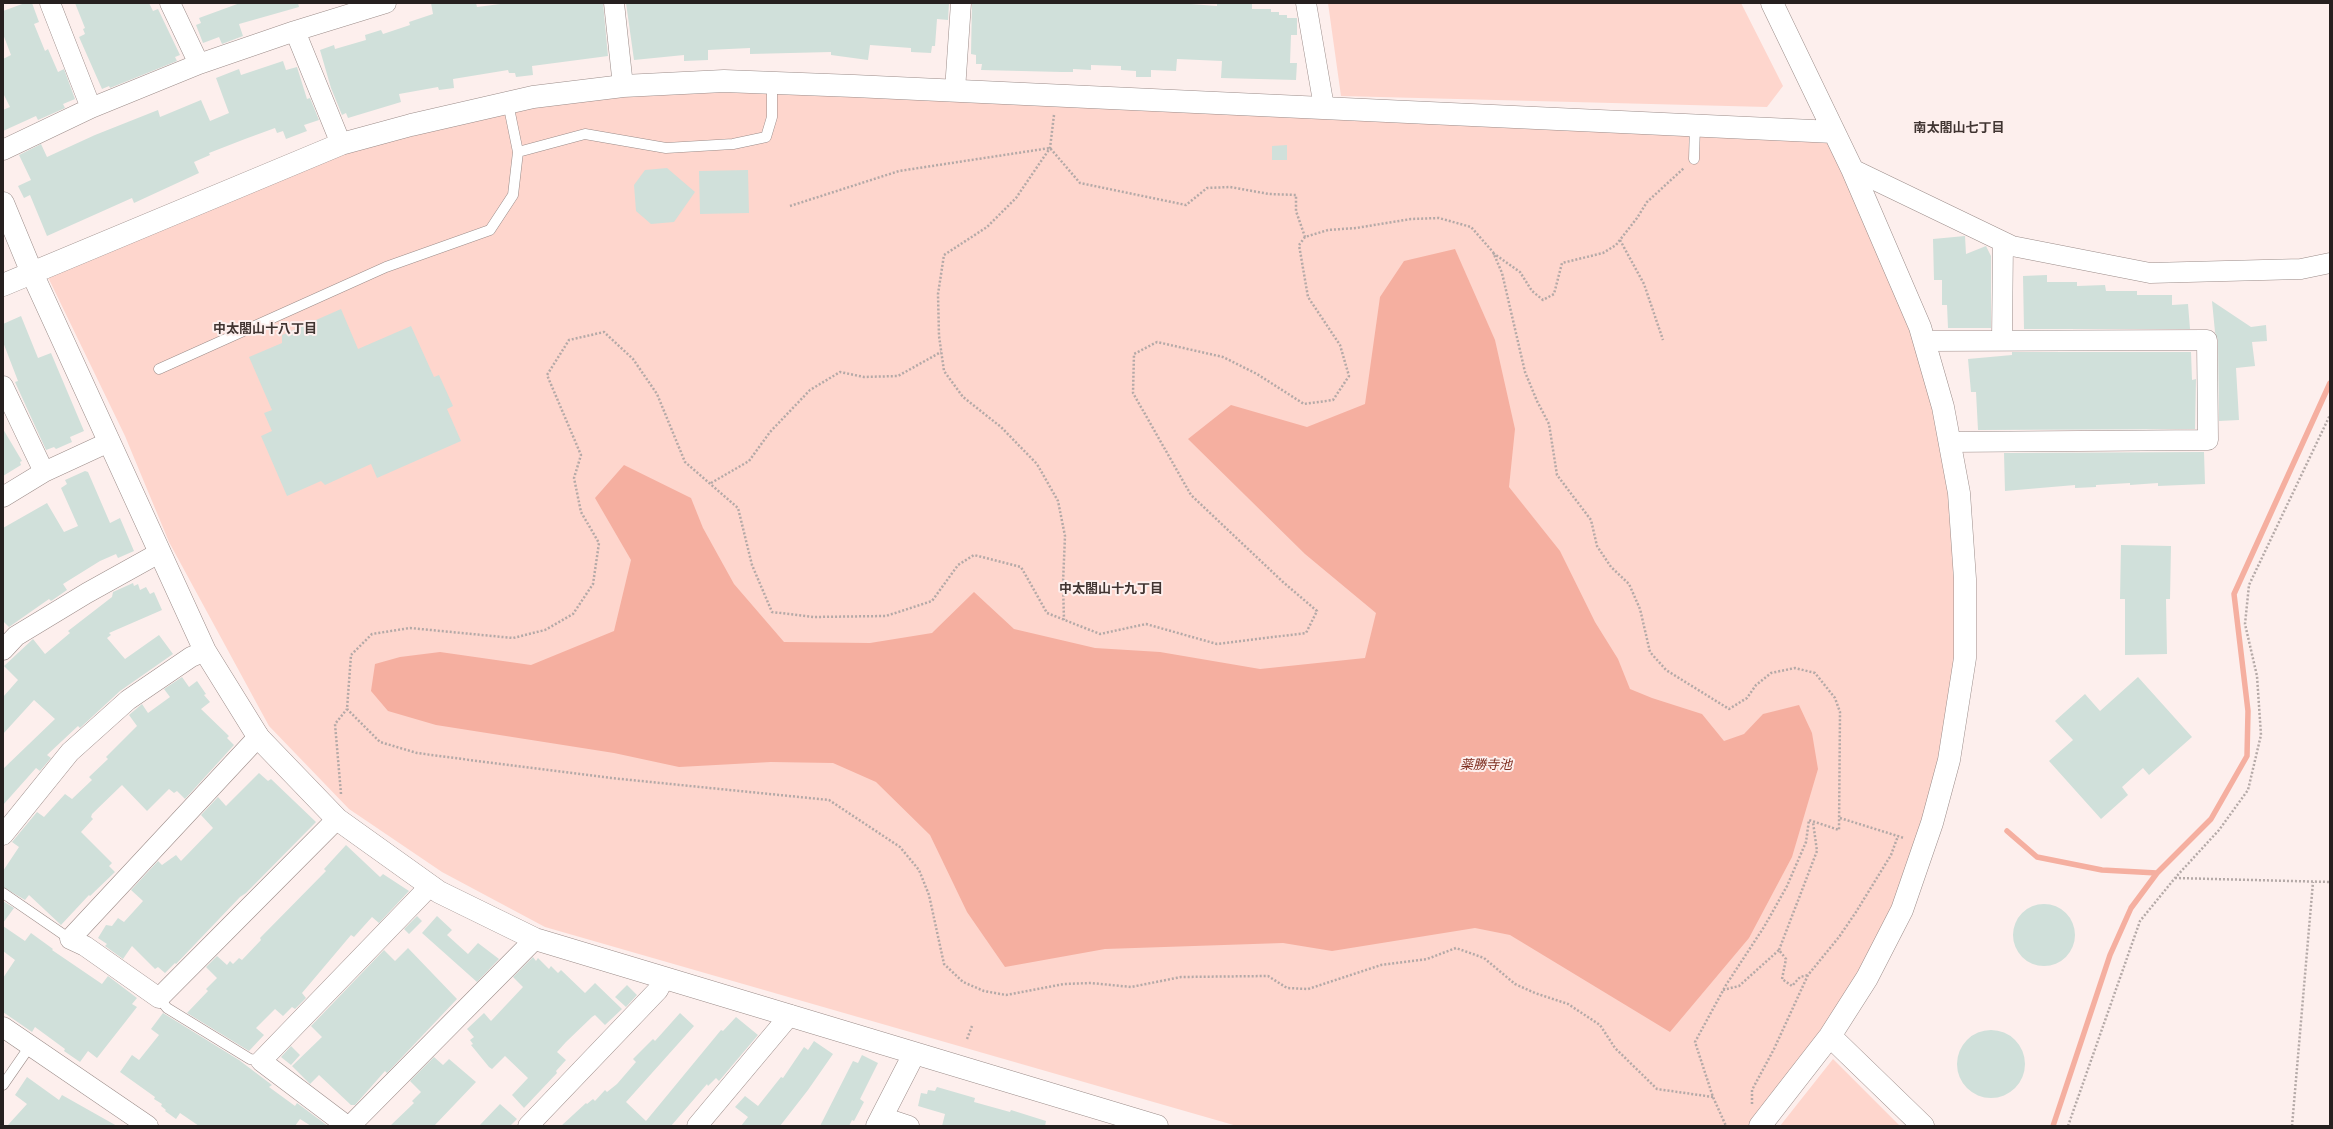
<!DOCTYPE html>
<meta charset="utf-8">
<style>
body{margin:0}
#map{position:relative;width:2333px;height:1129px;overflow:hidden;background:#fdefed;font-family:Barlow,sans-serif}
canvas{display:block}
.frame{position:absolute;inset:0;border:4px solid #26201f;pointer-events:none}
</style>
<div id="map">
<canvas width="2333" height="1129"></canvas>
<div class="frame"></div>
</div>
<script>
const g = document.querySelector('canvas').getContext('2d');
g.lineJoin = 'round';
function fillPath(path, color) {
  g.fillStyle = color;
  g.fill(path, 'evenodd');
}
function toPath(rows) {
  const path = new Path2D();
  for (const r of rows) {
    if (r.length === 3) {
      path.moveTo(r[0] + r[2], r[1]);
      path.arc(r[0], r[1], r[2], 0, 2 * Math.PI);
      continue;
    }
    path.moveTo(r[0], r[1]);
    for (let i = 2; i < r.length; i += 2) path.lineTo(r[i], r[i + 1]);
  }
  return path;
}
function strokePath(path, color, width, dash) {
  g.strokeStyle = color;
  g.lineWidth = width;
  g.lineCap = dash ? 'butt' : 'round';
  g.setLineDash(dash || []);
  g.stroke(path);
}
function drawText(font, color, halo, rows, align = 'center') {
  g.font = font + ' Barlow,"Noto Sans JP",sans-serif';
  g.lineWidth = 4;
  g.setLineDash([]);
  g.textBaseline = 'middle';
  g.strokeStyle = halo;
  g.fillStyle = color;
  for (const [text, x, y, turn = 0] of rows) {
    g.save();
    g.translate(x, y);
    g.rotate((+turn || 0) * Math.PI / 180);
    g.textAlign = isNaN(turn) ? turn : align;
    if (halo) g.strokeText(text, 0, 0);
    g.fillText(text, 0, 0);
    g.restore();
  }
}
const green = toPath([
 [1328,3,1741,3,1783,86,1767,107,1341,96],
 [632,83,1832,131,1917,321,1955,487,1962,650,1945,751,1897,901,1865,966,1828,1024,1748,1126,1237,1126,545,927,442,872,349,809,269,726,169,542,125,436,44,269,344,143],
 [1833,1059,1900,1126,1780,1126]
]);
const water = toPath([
 [1455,249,1495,340,1515,429,1509,487,1560,551,1595,622,1618,659,1630,689,1652,698,1702,714,1724,741,1744,734,1763,714,1799,705,1812,733,1818,769,1792,857,1749,938,1670,1032,1510,935,1475,928,1332,951,1283,943,1105,949,1005,967,967,912,930,835,876,782,833,763,771,762,679,767,614,753,436,725,388,711,371,691,375,664,400,657,440,652,531,665,614,631,631,560,595,498,624,465,691,498,703,528,734,584,784,642,870,643,932,633,974,592,1014,629,1095,648,1160,652,1260,669,1365,658,1376,613,1305,554,1188,439,1231,405,1307,427,1365,404,1380,297,1404,261]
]);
const stream = toPath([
 [2007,831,2037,857,2102,870,2157,873,2131,908,2110,955,2053,1126],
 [2157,873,2211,819,2247,756,2248,711,2234,594,2330,383]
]);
const building = toPath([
 [25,3,32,3,39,22,34,24,45,51,48,49,58,72,64,69,75,99,63,104,65,108,38,120,36,116,3,131,3,110,10,107,3,93,3,59,11,55,3,34,3,11],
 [75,3,149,3,153,11,158,9,180,55,175,57,177,61,110,88,109,86,102,89,79,37,85,34,83,29,85,28],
 [240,3,298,3,299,7,239,24,243,36,222,44,219,37,203,43,196,25,201,23,199,18],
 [431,3,476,3,477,7,508,3,603,3,608,56,532,66,533,75,516,77,515,73,509,73,508,70,453,79,454,88,439,90,438,87,399,94,401,102,348,118,346,113,342,115,331,88,320,50,334,45,335,49,366,40,365,35,381,30,383,34,410,25,409,22,433,14],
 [626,3,949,3,948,20,937,19,935,46,932,46,931,53,911,52,911,48,870,45,868,60,831,55,831,52,750,54,750,48,708,50,708,60,684,61,684,55,634,60],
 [972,3,1178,3,1217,6,1217,3,1252,3,1252,9,1271,9,1271,12,1279,12,1279,15,1287,15,1287,18,1297,18,1297,35,1291,35,1290,63,1297,63,1296,80,1221,78,1222,61,1177,59,1176,71,1151,70,1151,77,1136,77,1136,71,1121,70,1121,66,1091,65,1091,70,1073,69,1073,72,1062,72,981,70,982,64,976,64,976,55,971,54],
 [283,61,286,70,297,67,307,99,310,98,319,120,304,125,307,131,286,139,283,131,277,133,275,128,245,139,209,153,210,155,194,162,199,173,134,203,132,198,47,236,30,195,24,198,18,186,31,180,19,155,41,144,47,157,95,135,158,110,160,117,201,100,210,121,229,113,216,78,239,69,241,75],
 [1287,145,1287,160,1272,160,1272,146],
 [667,168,695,192,674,222,651,224,636,211,634,185,645,170],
 [748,170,749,213,700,214,699,171],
 [1965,236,1966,254,1986,246,1991,256,1991,328,1948,328,1947,305,1942,305,1942,280,1934,280,1933,239],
 [2047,275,2047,282,2077,282,2077,286,2105,285,2106,291,2137,291,2137,295,2172,295,2172,305,2188,304,2190,329,2024,329,2023,276],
 [2212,301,2251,327,2266,325,2267,341,2252,342,2255,366,2236,368,2239,420,2219,421,2218,340,2215,332],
 [341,309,358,349,411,326,434,377,439,375,453,406,447,409,461,441,377,478,371,464,325,485,321,481,287,496,261,436,272,431,264,413,272,410,249,357,282,343,282,335],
 [21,316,38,358,51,353,84,431,70,437,72,442,56,449,54,447,46,450,15,382,18,381,3,342,3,324],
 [2012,352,2191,352,2192,380,2196,379,2195,429,1978,430,1976,392,1971,392,1968,359,2012,355],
 [3,429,22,461,20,462,21,465,3,476],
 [2204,452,2205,484,2158,486,2158,483,2130,485,2130,483,2096,485,2096,487,2075,488,2075,485,2005,491,2004,453],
 [85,471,88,472,110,523,120,518,134,551,118,558,116,554,100,561,63,584,67,590,54,599,51,601,49,599,9,627,3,621,3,528,47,503,64,532,78,526,61,488,67,484,65,480],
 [2121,545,2171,546,2170,599,2166,599,2167,654,2125,655,2125,599,2120,599],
 [133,583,134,586,138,584,140,590,146,587,150,594,154,592,162,610,109,633,111,635,107,638,125,659,159,635,173,654,120,691,80,728,78,726,47,755,51,758,40,771,36,768,3,805,3,769,55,719,34,700,3,734,3,697,18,680,4,666,33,639,45,654,70,633,68,631,112,597,113,592],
 [182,677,189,687,197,681,206,694,204,695,210,702,201,709,229,736,227,738,234,745,185,799,177,791,174,793,169,789,147,811,122,785,92,814,91,817,93,819,81,832,112,863,109,866,115,872,90,896,89,895,61,925,29,895,25,900,3,887,3,871,19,847,12,842,37,812,44,817,65,794,72,799,92,780,89,777,108,759,106,757,137,726,129,715,142,704,148,713,170,697,164,689],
 [2138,677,2192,737,2149,775,2143,768,2122,787,2128,795,2101,819,2049,761,2073,740,2055,721,2085,694,2100,711],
 [259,773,268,781,271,779,316,822,246,893,240,897,176,964,175,963,165,973,158,967,155,969,132,946,123,959,105,946,107,944,98,938,106,925,112,926,118,918,124,922,143,901,131,890,158,861,162,865,176,855,181,861,213,828,201,815,218,797,226,806],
 [346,845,380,877,383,874,409,891,379,923,372,917,354,937,351,935,302,993,306,998,295,1009,292,1007,283,1016,275,1009,256,1028,264,1035,249,1051,187,1013,208,991,206,989,217,978,206,967,217,956,227,965,230,961,233,964,239,958,242,960,261,940,260,938,326,871,324,869],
 [3,901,14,908,3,923],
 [2044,935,31],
 [417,916,422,921,409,934,404,929],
 [437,916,452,930,447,935,468,954,478,943,499,959,477,982,422,933],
 [3,926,25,941,31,933,53,949,52,950,102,984,108,976,137,998,132,1004,137,1007,97,1058,88,1051,80,1062,64,1051,65,1049,35,1027,32,1032,3,1012,3,978,15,960,3,951],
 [408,948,457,999,387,1073,385,1071,355,1105,351,1105,319,1075,310,1084,292,1066,322,1037,311,1026,384,950,395,961],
 [533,957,536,961,538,958,549,969,551,966,558,973,561,970,585,993,595,983,622,1009,605,1025,595,1015,592,1017,566,1042,557,1052,566,1060,556,1071,557,1073,524,1108,512,1095,528,1078,505,1056,492,1069,489,1067,471,1045,473,1044,470,1040,474,1037,467,1029,484,1013,491,1021,523,987,513,977],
 [627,985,637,995,626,1007,615,997],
 [163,1013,239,1060,272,1085,269,1087,295,1106,297,1103,328,1126,311,1126,300,1119,295,1126,199,1126,180,1113,176,1119,165,1111,166,1110,161,1106,162,1104,154,1099,155,1097,120,1072,132,1055,139,1060,159,1035,151,1029],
 [680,1013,694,1026,626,1102,646,1121,721,1030,723,1031,736,1017,758,1035,719,1081,716,1078,708,1086,707,1084,671,1126,561,1126,586,1103,587,1104,593,1099,595,1101,605,1090,607,1092,617,1084,636,1062,633,1059,653,1039,655,1041],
 [1991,1064,34],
 [814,1041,833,1054,808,1090,780,1126,741,1126,748,1117,735,1107,745,1096,758,1106,781,1077,783,1078,804,1047,808,1050],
 [291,1046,300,1055,291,1065,281,1057],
 [862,1055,878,1063,860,1099,864,1102,854,1121,852,1120,849,1126,820,1126,853,1061,858,1063],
 [434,1057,443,1065,449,1059,476,1082,434,1126,390,1126,414,1103,412,1101,421,1092,410,1081],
 [27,1077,59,1100,62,1095,117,1126,7,1126,27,1104,15,1095],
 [937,1087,975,1098,974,1102,1010,1112,1011,1110,1046,1121,1045,1126,942,1126,945,1114,918,1106,921,1093,927,1094,928,1090,935,1091],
 [500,1104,517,1119,510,1126,479,1126]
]);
const path = toPath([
 [1054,115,1050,148,1016,198,987,227,944,255,938,294,939,336,944,371,963,397,1001,427,1037,464,1058,501,1065,536,1063,583,1064,620],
 [790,206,899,171,1050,148,1080,183,1186,205,1207,188,1230,187,1269,194,1296,195,1296,211,1305,237],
 [1620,240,1644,284,1663,340],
 [1493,253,1520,272,1532,291,1543,300,1554,294,1562,263,1603,253,1616,245,1637,218,1647,202,1684,168],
 [711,483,749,461,770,432,810,390,840,372,864,377,898,376,941,352],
 [341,794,335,724,347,709],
 [1840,818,1904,838],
 [2175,878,2330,882],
 [1779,950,1817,851,1813,822],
 [1723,990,1739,986,1779,950,1786,959,1782,979,1792,986,1800,977,1808,975],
 [967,1039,972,1026],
 [1713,1097,1657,1089,1615,1048,1600,1025,1568,1004,1535,993,1515,984,1484,958,1456,948,1427,959,1381,965,1308,989,1287,988,1268,976,1181,977,1131,987,1091,983,1064,984,1006,995,984,991,963,982,944,964,929,895,919,870,900,847,829,800,611,778,485,762,417,753,380,742,347,709,351,655,372,634,410,628,513,638,545,630,573,614,593,584,599,543,581,512,574,478,581,455,547,375,569,340,604,332,633,359,657,394,685,462,738,508,752,565,772,612,814,617,886,616,932,601,958,565,974,555,1021,567,1047,613,1100,634,1146,624,1217,644,1306,633,1317,611,1283,582,1191,495,1133,393,1134,354,1157,342,1223,357,1257,374,1304,404,1333,400,1349,376,1340,345,1308,297,1299,245,1305,237,1328,230,1356,228,1411,219,1439,218,1471,227,1493,252,1502,273,1525,372,1537,401,1549,424,1557,475,1591,520,1597,546,1611,567,1629,584,1640,609,1650,652,1666,670,1729,709,1747,698,1756,685,1771,673,1795,668,1815,673,1835,698,1840,712,1839,830,1809,820,1806,842,1787,886,1764,927,1726,985,1695,1042,1713,1097,1726,1126],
 [1752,1104,1752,1090,1774,1049,1808,975,1839,937,1856,912,1891,855,1898,836],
 [2068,1126,2140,921,2175,878,2219,830,2248,790,2261,735,2257,676,2245,624,2249,585,2330,415],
 [2292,1126,2313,882]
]);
const lane = toPath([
 [518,152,585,134,666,148,733,144,766,137,772,117,772,83],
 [1694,159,1695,125],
 [159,369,386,267,490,230,513,195,518,152,508,103],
 [3,893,70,939],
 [159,998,167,1008,250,1059,261,1061],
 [3,1085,30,1046]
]);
const street = toPath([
 [50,3,91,108],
 [170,3,199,64],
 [614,3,623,86],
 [1306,3,1324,107],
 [295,31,341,144],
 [955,90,961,3],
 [3,150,91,108,199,64,295,31,386,3],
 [1852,169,2012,246,2150,273,2301,269,2330,263],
 [2002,340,2003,242],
 [1924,341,2207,340,2208,440,1949,442],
 [3,386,44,472],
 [3,497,44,472,109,442],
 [3,650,16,636,87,593,159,553],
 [259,736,70,939,85,946,159,998,337,819],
 [3,835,70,752,128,700,191,657,205,651],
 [3,1027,148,1126],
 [882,1117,909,1126],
 [347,1126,261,1061,430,886],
 [350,1126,535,939],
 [528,1126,658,990,664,979],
 [697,1126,790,1015]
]);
const secondary = toPath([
 [3,203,32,273,205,651,259,738,337,819,439,892,535,939,1157,1126],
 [3,285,341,144,411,125,533,97,623,86,724,81,854,86,1834,132],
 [1830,1036,1923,1126],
 [877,1126,914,1054],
 [1760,1126,1830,1036,1867,978,1902,910,1932,823,1949,760,1965,658,1965,579,1959,493,1943,407,1920,327,1852,169,1772,3]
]);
const neighbourhoodNames = [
 ["南太閤山七丁目",1959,128],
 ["中太閤山十八丁目",265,329],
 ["中太閤山十九丁目",1111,589]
];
const waterNames = [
 ["薬勝寺池",1486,765]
];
fillPath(green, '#fed6cd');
fillPath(water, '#f5afa0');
strokePath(stream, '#f5afa0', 5.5);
fillPath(building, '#d0e0da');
strokePath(lane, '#9b8c89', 11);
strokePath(street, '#9b8c89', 21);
strokePath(secondary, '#9b8c89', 23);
strokePath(path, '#b4a9a7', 2.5, [2, 2]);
strokePath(lane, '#fff', 10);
strokePath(street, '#fff', 20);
strokePath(secondary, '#fff', 22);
drawText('bold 13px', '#403431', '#fdefed', neighbourhoodNames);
drawText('italic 13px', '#7e2d1f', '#fdefed', waterNames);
</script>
